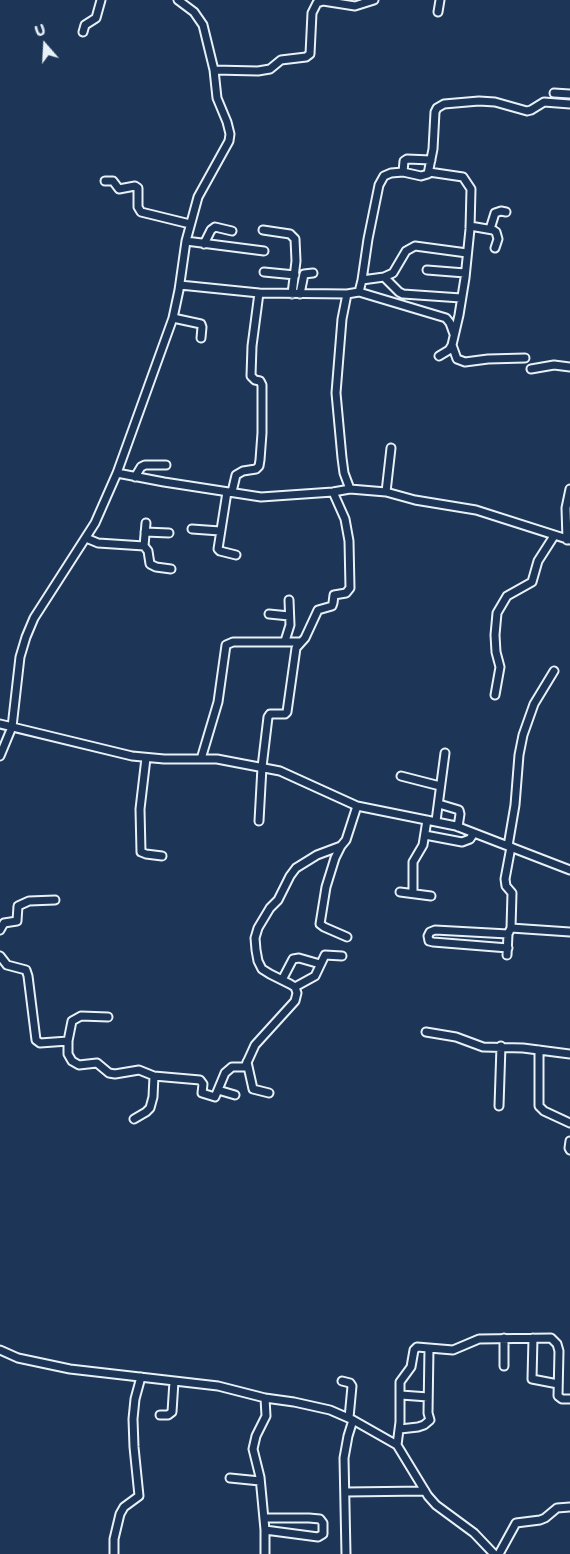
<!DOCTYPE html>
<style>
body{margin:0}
#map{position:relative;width:570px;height:1554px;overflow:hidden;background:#1d3557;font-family:"Playpen Sans",sans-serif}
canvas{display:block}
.north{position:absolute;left:20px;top:20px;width:50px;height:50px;-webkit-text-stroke:4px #1d3557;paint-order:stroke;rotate:341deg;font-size:14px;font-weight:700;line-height:20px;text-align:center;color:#e8f1f8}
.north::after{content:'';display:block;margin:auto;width:18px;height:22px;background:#e8f1f8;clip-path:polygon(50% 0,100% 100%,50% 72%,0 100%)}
</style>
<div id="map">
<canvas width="570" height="1554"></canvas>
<div class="north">U</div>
</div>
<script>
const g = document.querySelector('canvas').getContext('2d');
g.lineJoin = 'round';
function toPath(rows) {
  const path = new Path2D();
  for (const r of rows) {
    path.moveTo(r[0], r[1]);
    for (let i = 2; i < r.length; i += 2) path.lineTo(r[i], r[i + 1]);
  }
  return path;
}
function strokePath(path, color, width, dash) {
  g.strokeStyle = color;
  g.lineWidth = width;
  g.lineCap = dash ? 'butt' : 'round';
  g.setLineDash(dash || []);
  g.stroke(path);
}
const minor = toPath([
 [438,12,440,0],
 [83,32,85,25,96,18,101,0],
 [214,70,258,71,270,69,281,60,306,57,310,54,312,13,317,3,323,1,355,6,374,0],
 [554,93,570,94],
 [403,172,404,161,407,159,431,160],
 [429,172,463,177,471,189,470,229,465,278,459,315,452,345,457,359,465,362,488,359,525,358],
 [105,181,113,181,119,189,135,186,138,188,138,207,141,212,190,224],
 [470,226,493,230,496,232,498,239,495,248],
 [490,229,495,213,501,211,506,212],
 [263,230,290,234,295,239,296,261,292,294],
 [186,241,264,251],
 [204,244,211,230,215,227,232,231],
 [427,270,465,273],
 [264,272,295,275],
 [384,277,393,273,406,251,415,246,467,253],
 [362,280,368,239,379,185,384,176,391,173,403,172,421,176,428,174,433,149,435,112,437,108,444,104,479,101,495,102,527,111,531,110,544,102,570,104],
 [180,285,259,293,347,294,359,292,362,280,384,277,399,292,403,294,461,298],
 [359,292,446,318,450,323,454,334],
 [300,294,304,274,313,273],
 [347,294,342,319,336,393,342,458,344,473,350,489],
 [173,318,201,324,202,327,201,338],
 [439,356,449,350,452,345],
 [531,369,554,365,570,367],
 [117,473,164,482,261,497,333,492,350,489,386,492,415,500,476,510,570,540],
 [135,477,141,467,145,465,166,465],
 [227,492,218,549,220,551,236,555],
 [232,492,236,475,243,471,256,469,259,466,260,460,262,433,262,385,260,381,255,380,251,376,252,346,259,293],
 [386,492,391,448],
 [192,529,220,531],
 [145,532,169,533],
 [86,538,98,543,144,546,148,551,150,564,156,567,171,569],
 [567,540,566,508,570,489],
 [144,546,146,523],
 [269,614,289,616],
 [285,641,290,625,289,600],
 [495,695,500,667,496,652,495,635,497,613,507,596,532,582,538,561,554,536],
 [0,724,132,756,164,759,217,759,280,771,357,806,456,826,570,870],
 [0,756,12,727,20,657,26,637,34,618,95,523,117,473,173,318,179,290,186,241,198,197,229,141,230,134,227,122,217,98,214,70,203,25,194,12,178,0],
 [146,758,140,809,141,852,146,854,162,856],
 [201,759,218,702,226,645,233,642,301,642],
 [401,776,440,786],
 [439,804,459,810,460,814,458,827],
 [259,821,262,767,268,717,270,714,285,714,287,712,296,648,305,638,318,610,332,606,333,603,334,595,346,593,350,588,349,541,345,519,333,492],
 [436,821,445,753],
 [425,835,462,842,470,839,474,833],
 [341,846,335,858,326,887,320,924,324,927,347,937],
 [508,846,515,805,519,755,523,735,534,704,554,671],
 [400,892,431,896],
 [413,893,413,862,423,845,427,820],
 [511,928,570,932],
 [0,930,4,923,17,921,18,906,29,901,55,900],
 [508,948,433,942,429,941,428,936,430,932,435,930,508,934],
 [507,955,508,934,511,928,512,893,506,886,505,879,511,847],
 [0,956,7,965,26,970,28,976,36,1040,40,1043,68,1041],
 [282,980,293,959,299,958,320,964],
 [295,987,315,976,325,955,342,956],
 [108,1017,81,1016,72,1021,68,1041,68,1054,72,1061,79,1065,97,1063,109,1073,115,1074,139,1070,154,1076,200,1080,203,1084,202,1093,215,1097,225,1073,232,1067,245,1067,255,1045,295,1001,297,993,295,987,290,984,270,974,262,969,258,961,256,950,255,938,258,928,270,908,278,900,290,876,296,868,317,855,341,846,346,840,357,806],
 [426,1032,456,1037,483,1047,523,1048,570,1054],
 [539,1050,539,1106,544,1111,570,1123],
 [247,1062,253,1089,269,1093],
 [218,1090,235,1095],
 [499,1106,501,1046],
 [134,1119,146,1112,150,1108,153,1097,154,1076],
 [570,1141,569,1148,570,1150],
 [504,1338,504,1366],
 [533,1338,532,1379,558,1384],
 [0,1350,18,1358,70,1369,218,1386,265,1398,294,1402,330,1410,353,1420,397,1445,428,1496,436,1505,474,1533,494,1554],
 [342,1381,350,1383,352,1386,349,1418],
 [401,1395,428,1397],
 [160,1415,168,1415,172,1412,174,1381],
 [400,1429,418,1427,424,1425,430,1420,428,1413,429,1348],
 [397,1445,400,1422,400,1382,411,1367,414,1350,417,1347,453,1350,479,1339,551,1338,557,1344,559,1351,558,1396,562,1399,570,1399],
 [230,1478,260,1481],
 [346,1492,425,1491],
 [264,1518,309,1518,320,1519,323,1523,323,1534,318,1537,265,1530],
 [114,1554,114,1539,120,1514,124,1507,139,1496,134,1447,133,1419,135,1399,141,1377],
 [265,1554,265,1530,260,1477,253,1449,256,1436,266,1416,265,1398],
 [346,1554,344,1458,348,1436,353,1420],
 [499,1554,516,1523,540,1520,545,1518,557,1508,570,1507]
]);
strokePath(minor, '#e8f1f8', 11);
strokePath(minor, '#1d3557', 7);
</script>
